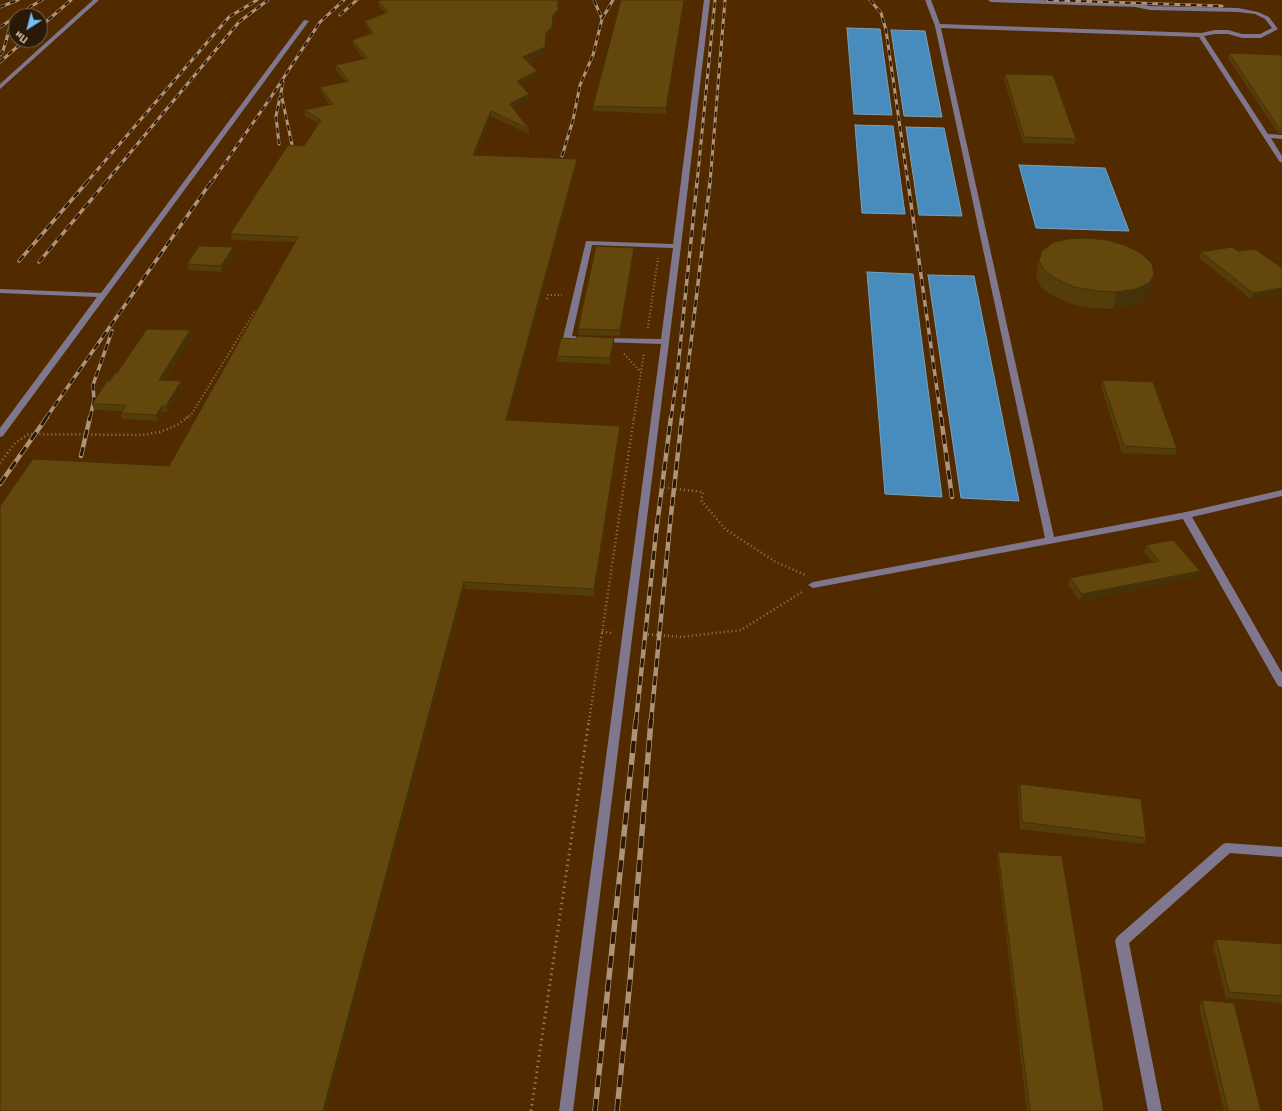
<!DOCTYPE html>
<meta charset="utf-8">
<style>
body{margin:0}
#map{position:relative;width:1282px;height:1111px;overflow:hidden;background:#522a00;font-family:"Alegreya Sans",sans-serif}
canvas{display:block}
.north{position:absolute;left:8px;top:8px;width:40px;height:40px;box-sizing:border-box;background:#2b1908;border:1px solid #786350;border-radius:50%;rotate:216deg;font-size:11px;font-weight:700;line-height:16px;text-align:center;color:#ebd2bd}
.north::after{content:'';display:block;margin:auto;width:14px;height:18px;background:#74c0f6;clip-path:polygon(50% 0,100% 100%,50% 72%,0 100%)}
</style>
<div id="map">
<canvas width="1282" height="1111"></canvas>
<div class="north">Пн</div>
</div>
<script>
const g = document.querySelector('canvas').getContext('2d');
g.lineJoin = 'round';
function fillPath(path, color) {
  g.fillStyle = color;
  g.fill(path, 'evenodd');
}
function toPath(rows) {
  const path = new Path2D();
  for (const r of rows) {
    path.moveTo(r[0], r[1]);
    for (let i = 2; i < r.length; i += 2) path.lineTo(r[i], r[i + 1]);
  }
  return path;
}
function strokePath(path, color, width, dash) {
  g.strokeStyle = color;
  g.lineWidth = width;
  g.lineCap = dash ? 'butt' : 'round';
  g.setLineDash(dash || []);
  g.stroke(path);
}
const water = toPath([
 [847,28,880,29,892,115,854,114,847,28],
 [891,30,925,31,942,117,904,116,891,30],
 [855,125,893,126,905,214,862,213,855,125],
 [906,127,944,128,962,216,919,215,906,127],
 [1019,165,1105,168,1129,231,1036,228,1019,165],
 [867,272,913,274,942,497,885,494,867,272],
 [928,275,974,276,1019,501,961,498,928,275]
]);
const pathFar2 = toPath([
 [547,299,548,295,562,295],
 [648,328,658,258],
 [624,354,641,372],
 [186,418,191,415,255,311,259,311],
 [634,418,644,353]
]);
const pathFar1 = toPath([
 [0,463,15,443,29,434,142,435,160,432,177,425,188,417],
 [660,487,703,492,701,500,725,529,774,561,805,575],
 [602,632,613,633],
 [644,634,681,637,741,630,802,592],
 [589,721,634,417]
]);
const path = toPath([
 [531,1111,589,720]
]);
const minor = toPath([
 [93,0,99,0,0,89,0,84,93,0],
 [704,0,710,0,681,246,573,1111,559,1111,661,344,601,342,597,340,601,338,661,339,673,248,592,245,572,336,581,337,585,339,581,341,567,340,563,338,586,241,673,244,704,0],
 [925,0,931,0,940,24,1201,33,1215,30,1228,30,1242,34,1260,34,1272,28,1265,19,1255,14,1238,12,1150,10,1135,7,991,2,988,0,1037,0,1135,3,1150,6,1238,8,1258,12,1269,17,1278,29,1261,38,1242,38,1228,34,1215,34,1204,36,1268,134,1282,135,1282,139,1271,138,1282,156,1282,163,1279,161,1199,37,941,28,1054,537,1186,512,1282,490,1282,496,1192,517,1282,673,1282,687,1278,686,1183,519,813,588,808,585,813,582,1045,538,935,26,925,0],
 [304,20,309,21,3,436,0,437,0,428,97,297,0,293,0,289,101,293,304,20],
 [1227,843,1282,847,1282,857,1230,853,1129,943,1162,1111,1148,1111,1115,941,1117,937,1223,844,1227,843]
]);
const railFar3 = toPath([
 [594,0,602,19],
 [870,0,881,13,886,30,908,183],
 [1048,0,1222,6],
 [0,7,18,0],
 [340,15,357,0],
 [20,16,30,7,42,0],
 [0,27,14,18],
 [40,27,71,0],
 [0,55,3,51,10,27,16,20],
 [0,62,25,40],
 [283,82,281,93,292,145],
 [279,144,276,116,280,97],
 [562,156,573,120,580,85,593,55,602,19,613,0],
 [86,183,229,17,257,0],
 [105,183,239,22,268,0],
 [211,183,271,97,320,22,344,0],
 [697,183,715,0],
 [710,183,725,0]
]);
const railFar2 = toPath([
 [908,182,941,418],
 [19,261,87,182],
 [39,262,106,182],
 [46,418,211,182],
 [90,418,94,400,93,385,112,331],
 [671,418,678,367,697,182],
 [682,418,710,182]
]);
const railFar1 = toPath([
 [941,417,952,497],
 [81,456,90,417],
 [0,484,47,417],
 [636,721,656,533,671,417],
 [651,721,670,524,682,417]
]);
const rail = toPath([
 [595,1111,636,720],
 [617,1111,630,980,651,720]
]);
const wall = toPath([
 [621,0,684,0,666,114,593,111,593,106],
 [378,1,559,2,558,14,553,19,552,32,546,38,545,52,527,61,538,76,520,84,529,99,513,107,529,129,529,134,491,116,476,155,577,164,508,420,620,432,594,596,465,589,295,242,232,240,230,234,304,146,318,123,305,116,304,110,330,105,321,92,320,87,346,82,336,70,336,65,364,59,353,45,352,40,371,33,366,25,365,21,385,13,379,6],
 [1229,53,1282,55,1282,134,1278,133,1228,58],
 [1005,74,1076,139,1075,144,1023,143,1004,79],
 [233,247,234,253,222,272,188,270,187,264],
 [1238,251,1282,268,1282,294,1251,299,1199,258,1201,252],
 [634,253,620,336,579,335,578,329],
 [1039,260,1154,274,1150,291,1144,300,1131,306,1113,309,1092,308,1071,304,1053,296,1041,287,1036,277],
 [190,330,191,336,165,380,182,387,167,412,163,412,158,421,122,419,121,413,122,411,94,410,92,404,117,373],
 [614,338,614,343,610,364,557,362,557,356,576,339],
 [1102,380,1177,449,1175,455,1122,453,1101,386],
 [1146,545,1200,571,1198,577,1080,601,1068,585,1070,578,1152,562,1144,552],
 [1020,784,1146,838,1144,844,1020,829,1018,791],
 [998,852,1104,1111,1027,1111,997,858],
 [1216,939,1282,944,1282,1003,1226,998,1213,946],
 [1202,1000,1261,1111,1216,1111,1216,1110,1224,1111,1199,1007]
]);
const shadedWall = toPath([
 [558,0,561,0,559,2,558,14,553,19,552,32,546,38,545,52,523,62,523,57,546,33],
 [684,0,666,114,666,108],
 [537,71,538,76,518,86,517,81],
 [529,94,529,99,510,109,510,104],
 [491,111,491,116,474,160,473,155],
 [577,159,577,164,507,426,506,420],
 [233,247,234,253,222,272,221,266],
 [634,248,634,253,620,336,620,330],
 [1154,274,1150,291,1144,300,1131,306,1113,309,1117,292],
 [1282,288,1282,294,1251,299,1253,293],
 [190,330,191,336,161,386,159,380],
 [614,338,614,343,610,364,610,358],
 [181,381,182,387,167,412,166,406],
 [162,406,163,412,158,421,156,415],
 [620,426,620,432,594,596,594,589],
 [1200,571,1198,577,1080,601,1082,594],
 [464,582,465,589,326,1111,323,1111]
]);
const building = toPath([
 [380,0,558,0,558,10,553,15,552,27,546,33,545,47,523,57,537,71,517,81,529,94,510,104,529,129,491,111,473,155,577,159,506,420,620,426,594,589,464,582,323,1111,0,1111,0,506,33,459,169,466,298,237,230,234,288,145,304,146,321,120,304,110,333,104,320,87,349,81,336,65,367,58,352,40,373,33,365,21,388,12,378,1,380,0],
 [621,0,684,0,666,108,593,106,621,0],
 [1229,53,1282,55,1282,128,1279,128,1229,53],
 [1005,74,1053,75,1076,139,1024,137,1005,74],
 [1087,238,1107,240,1127,246,1142,254,1152,264,1154,274,1149,283,1136,289,1117,292,1096,291,1074,287,1056,279,1044,270,1039,260,1042,251,1052,243,1067,239,1087,238],
 [199,246,233,247,221,266,187,264,199,246],
 [596,246,634,248,620,330,578,329,596,246],
 [1232,247,1238,251,1255,249,1282,268,1282,288,1253,293,1201,252,1232,247],
 [147,329,190,330,159,380,181,381,166,406,162,406,156,415,121,413,126,405,92,404,107,381,110,381,115,373,117,373,147,329],
 [577,336,614,338,610,358,557,356,561,338,576,339,577,336],
 [1102,380,1153,382,1177,449,1124,446,1102,380],
 [1173,540,1200,571,1082,594,1070,578,1159,561,1146,545,1173,540],
 [1020,784,1141,799,1146,838,1022,822,1020,784],
 [998,852,1062,856,1104,1111,1030,1111,998,852],
 [1216,939,1282,944,1282,996,1229,992,1216,939],
 [1202,1000,1234,1003,1261,1111,1228,1111,1202,1000]
]);
fillPath(water, '#478cbc');
strokePath(water, '#78a1bc', 1);
strokePath(pathFar2, '#987756', 2, [1, 2.5]);
strokePath(pathFar1, '#987756', 2.5, [1, 3]);
strokePath(path, '#987756', 3, [1.5, 4]);
fillPath(minor, '#7f778e');
strokePath(railFar3, '#b09274', 3);
strokePath(railFar2, '#b09274', 3.5);
strokePath(railFar1, '#b09274', 4.5);
strokePath(rail, '#b09274', 5.5);
strokePath(railFar3, '#2b1908', 2, [5.5]);
strokePath(railFar2, '#2b1908', 2.5, [7]);
strokePath(railFar1, '#2b1908', 3, [9]);
strokePath(rail, '#2b1908', 4, [12]);
fillPath(wall, '#553d0a');
fillPath(shadedWall, '#453208');
fillPath(building, '#63470c');
strokePath(building, '#453208', 1);
</script>
